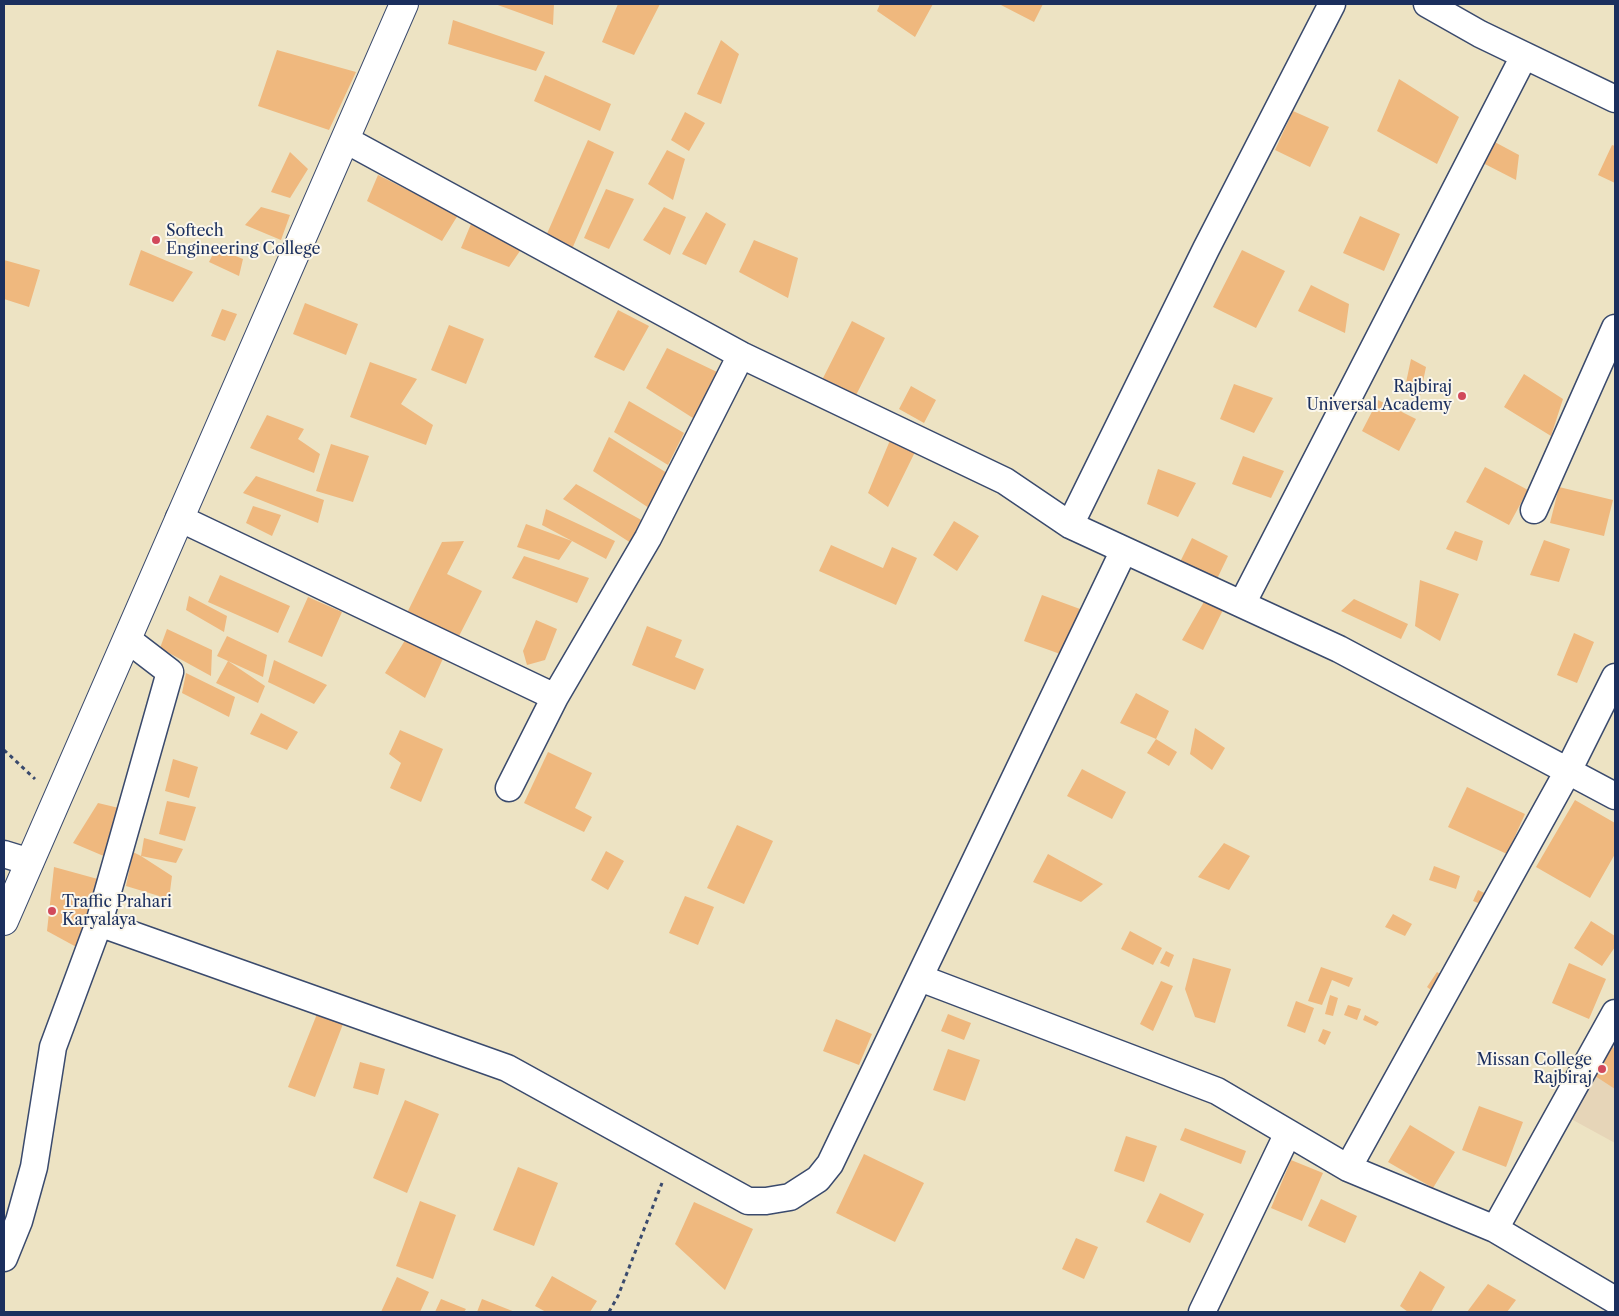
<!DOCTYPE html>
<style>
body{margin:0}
#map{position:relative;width:1619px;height:1316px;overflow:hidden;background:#ede3c3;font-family:"Libre Caslon Text",serif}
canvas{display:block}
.frame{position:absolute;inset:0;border:5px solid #1b2f5e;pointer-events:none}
</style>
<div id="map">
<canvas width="1619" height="1316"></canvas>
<div class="frame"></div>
</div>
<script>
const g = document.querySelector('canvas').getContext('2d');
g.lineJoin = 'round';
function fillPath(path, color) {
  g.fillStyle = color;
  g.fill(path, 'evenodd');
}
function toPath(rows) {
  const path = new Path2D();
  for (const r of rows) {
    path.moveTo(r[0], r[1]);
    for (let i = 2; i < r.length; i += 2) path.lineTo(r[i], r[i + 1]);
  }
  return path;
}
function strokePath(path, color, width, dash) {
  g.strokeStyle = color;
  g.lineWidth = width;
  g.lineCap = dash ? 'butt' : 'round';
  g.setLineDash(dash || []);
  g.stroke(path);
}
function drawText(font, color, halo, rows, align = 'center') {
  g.font = font + ' "Libre Caslon Text",serif';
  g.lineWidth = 4;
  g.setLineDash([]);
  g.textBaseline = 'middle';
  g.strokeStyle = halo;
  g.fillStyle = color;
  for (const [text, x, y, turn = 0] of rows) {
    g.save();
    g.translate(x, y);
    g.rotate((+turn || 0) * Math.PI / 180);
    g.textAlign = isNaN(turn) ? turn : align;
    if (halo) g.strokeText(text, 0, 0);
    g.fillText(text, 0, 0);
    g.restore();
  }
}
const built = toPath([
 [1615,1024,1615,1143,1562,1114]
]);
const building = toPath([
 [495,4,554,4,553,25],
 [618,4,660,4,634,55,602,42],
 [880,4,933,4,915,37,877,11],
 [999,4,1043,4,1034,22],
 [453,20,545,52,536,71,448,44],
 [721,40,739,54,721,104,697,94],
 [277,50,356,72,329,130,258,106],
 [545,75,611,104,600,131,534,101],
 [1399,79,1459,117,1437,164,1377,131],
 [1293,111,1329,127,1310,167,1275,150],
 [685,112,705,123,689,151,671,140],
 [588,140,614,152,572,249,546,236],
 [1491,140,1519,155,1516,180,1479,161],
 [1612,145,1615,146,1615,183,1598,175],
 [667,150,685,159,673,200,648,184],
 [290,152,308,169,290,198,271,192],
 [378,175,458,215,442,241,367,201],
 [606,189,634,199,609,249,584,238],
 [261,207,290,215,281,240,245,225],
 [664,207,686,217,670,255,643,240],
 [706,212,726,224,706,265,682,254],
 [1360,216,1400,234,1384,271,1343,253],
 [471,224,522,248,509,267,461,248],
 [754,240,798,258,788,298,739,272],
 [216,248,243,259,239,276,209,262],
 [141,250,193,272,173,302,129,285],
 [1242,250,1285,271,1256,328,1213,307],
 [4,260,40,270,29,307,4,299],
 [1311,285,1349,304,1345,333,1298,311],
 [305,303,358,324,346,355,293,334],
 [222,309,237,314,225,341,211,336],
 [618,310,649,326,624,371,594,357],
 [852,321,885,338,852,403,819,386],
 [449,325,484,339,466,384,431,370],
 [667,348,717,372,696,420,646,388],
 [1411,359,1426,367,1420,396,1404,392],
 [370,362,417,379,401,404,433,425,426,445,350,417],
 [1524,374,1563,399,1551,436,1504,407],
 [1234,384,1273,398,1254,433,1220,419],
 [911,386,936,400,924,423,899,409],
 [1378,400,1416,419,1399,451,1362,431],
 [629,401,684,433,668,465,614,432],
 [267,415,304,429,298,439,320,454,314,473,250,448],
 [609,437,667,473,649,508,593,471],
 [891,438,915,452,888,507,868,493],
 [331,444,369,456,353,502,316,491],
 [1243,456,1284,471,1271,498,1232,484],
 [1485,467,1528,490,1509,525,1466,502],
 [1158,469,1196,483,1178,517,1147,504],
 [256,476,324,500,318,523,243,493],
 [576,484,645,522,634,545,563,499],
 [1559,487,1613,500,1604,536,1550,523],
 [253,506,281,515,272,536,246,523],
 [546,509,615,541,606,559,542,525],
 [954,521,979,536,957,571,933,555],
 [526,524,572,541,559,560,517,547],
 [1455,531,1483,541,1477,561,1446,549],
 [1192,538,1228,556,1216,581,1179,564],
 [1544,540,1570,549,1559,582,1530,575],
 [464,541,447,574,482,591,457,640,406,615,442,542],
 [831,545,883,568,892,547,917,558,896,605,819,571],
 [524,556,589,578,577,603,512,578],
 [220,575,290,606,278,633,208,602],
 [1420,580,1459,594,1440,641,1415,626],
 [1042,595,1080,609,1063,655,1024,641],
 [189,596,227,616,224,632,186,610],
 [308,597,342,612,322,657,288,642],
 [1354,599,1408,624,1401,639,1341,611],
 [1205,600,1224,608,1203,650,1182,640],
 [536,620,557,629,545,660,527,665,523,651],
 [647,626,682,640,675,657,704,669,695,690,632,665],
 [167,629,212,650,211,676,160,648],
 [1574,633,1594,642,1577,683,1557,675],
 [227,636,267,655,263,677,217,656],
 [407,637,446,652,425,698,385,673],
 [274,660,327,685,314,704,268,682],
 [228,661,265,686,258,703,216,683],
 [186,673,235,697,229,717,182,693],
 [1136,693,1169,711,1156,739,1120,723],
 [261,713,298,732,287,750,250,734],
 [1195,728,1225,748,1212,770,1190,754],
 [400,730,443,749,421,802,390,788,401,763,389,754],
 [1156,739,1177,752,1169,766,1147,753],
 [548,752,592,773,575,808,592,817,584,832,524,803],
 [173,759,198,767,189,798,165,791],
 [1082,769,1126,792,1112,819,1067,796],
 [1467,787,1525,814,1507,854,1448,827],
 [1575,800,1615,823,1615,854,1590,898,1536,867],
 [167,801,196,807,185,841,159,834],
 [98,803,123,809,106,857,73,843],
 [737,825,773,841,744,904,707,888],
 [144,838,183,849,176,863,141,856,172,876,169,899,126,886,133,852,141,856],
 [1224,843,1250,856,1229,890,1198,877],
 [606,851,624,861,608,890,591,880],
 [1048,854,1103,884,1081,902,1033,882],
 [1434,866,1460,876,1456,889,1429,880],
 [54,867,105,881,80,949,47,931],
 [1478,890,1491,896,1486,906,1473,901],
 [685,896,714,907,698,945,669,933],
 [1393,914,1412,924,1405,936,1385,927],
 [1591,921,1615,936,1615,947,1602,966,1574,948],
 [1130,931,1162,948,1153,965,1121,949],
 [1166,951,1174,955,1169,967,1160,963],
 [1193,958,1231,969,1215,1023,1195,1017,1185,989],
 [1569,963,1606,979,1589,1019,1552,1003],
 [1321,967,1353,978,1349,987,1332,980,1322,1005,1308,1001],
 [1437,972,1444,976,1435,993,1427,987],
 [1161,981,1173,986,1153,1031,1140,1024],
 [1330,995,1338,998,1333,1016,1325,1014],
 [1296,1001,1314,1008,1305,1033,1287,1026],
 [1348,1005,1361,1009,1357,1020,1344,1015],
 [317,1014,343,1024,315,1097,288,1087],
 [948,1014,971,1023,964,1040,941,1031],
 [1365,1015,1379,1022,1376,1026,1363,1020],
 [836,1019,872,1034,859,1065,823,1051],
 [1323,1029,1331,1032,1325,1045,1318,1041],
 [1611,1046,1615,1049,1615,1089,1592,1074],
 [948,1049,980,1060,965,1101,933,1090],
 [360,1062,385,1069,378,1095,353,1088],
 [405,1100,439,1114,407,1193,373,1178],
 [1479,1106,1523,1122,1506,1167,1462,1150],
 [1410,1125,1455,1152,1433,1188,1388,1162],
 [1185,1128,1246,1151,1241,1164,1180,1140],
 [1126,1136,1157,1146,1144,1182,1114,1171],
 [864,1154,924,1183,895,1242,836,1213],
 [1291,1160,1323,1173,1302,1221,1271,1208],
 [518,1167,558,1183,534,1246,493,1230],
 [1160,1193,1204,1214,1190,1243,1146,1222],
 [1321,1199,1357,1216,1345,1243,1308,1226],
 [420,1201,456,1215,433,1279,396,1266],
 [694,1202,753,1229,725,1290,675,1244],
 [1076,1238,1098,1247,1084,1279,1062,1269],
 [1420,1271,1445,1287,1431,1312,1408,1312,1400,1306],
 [552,1276,597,1301,590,1312,546,1312,535,1306],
 [397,1277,429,1292,420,1312,381,1312],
 [1488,1284,1516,1300,1507,1312,1467,1312],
 [441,1299,466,1309,464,1312,435,1312],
 [482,1299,515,1312,477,1312]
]);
const path = toPath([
 [4,750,35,779],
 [609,1312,618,1296,662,1183]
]);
const minor = toPath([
 [1427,4,1480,34,1615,99],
 [346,140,741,355,1005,481,1070,525,1339,649,1615,796],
 [1534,510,1615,328],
 [179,518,555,697],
 [1070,525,1206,249,1332,4],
 [1242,604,1524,56],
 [509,788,555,697,648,538,741,355],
 [4,854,30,862],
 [99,923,507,1068,748,1201,766,1201,790,1197,818,1179,830,1164,1124,550],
 [920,978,1217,1091,1348,1168,1495,1229,1615,1300],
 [1348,1168,1568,771,1615,677],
 [1495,1229,1615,1013],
 [4,1258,19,1221,34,1167,53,1047,99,923,170,672,127,639],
 [1202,1312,1288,1133]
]);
const primary = toPath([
 [4,921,404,4]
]);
const markers = [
 [156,240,5,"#d1495b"],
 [1462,396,5,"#d1495b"],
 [52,911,5,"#d1495b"],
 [1602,1069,5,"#d1495b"]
];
const poiNames = [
 ["Softech",166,231],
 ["Engineering College",166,249],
 ["Rajbiraj",1452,387,"right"],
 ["Universal Academy",1452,405,"right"],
 ["Traffic Prahari",62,902],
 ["Karyalaya",62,920],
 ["Missan College",1592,1060,"right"],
 ["Rajbiraj",1592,1078,"right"]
];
fillPath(built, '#e6d5b8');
fillPath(building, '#efb87e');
strokePath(minor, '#3a4a6d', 29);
strokePath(primary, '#3a4a6d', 30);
strokePath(path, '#3a4a6d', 3, [4, 4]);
strokePath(minor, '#fff', 26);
strokePath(primary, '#fff', 28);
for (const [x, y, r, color] of markers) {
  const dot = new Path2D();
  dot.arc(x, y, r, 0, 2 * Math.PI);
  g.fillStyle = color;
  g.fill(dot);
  strokePath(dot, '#fbf7ec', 2);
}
drawText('16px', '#1b2f5e', '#fbf7ec', poiNames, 'left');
</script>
